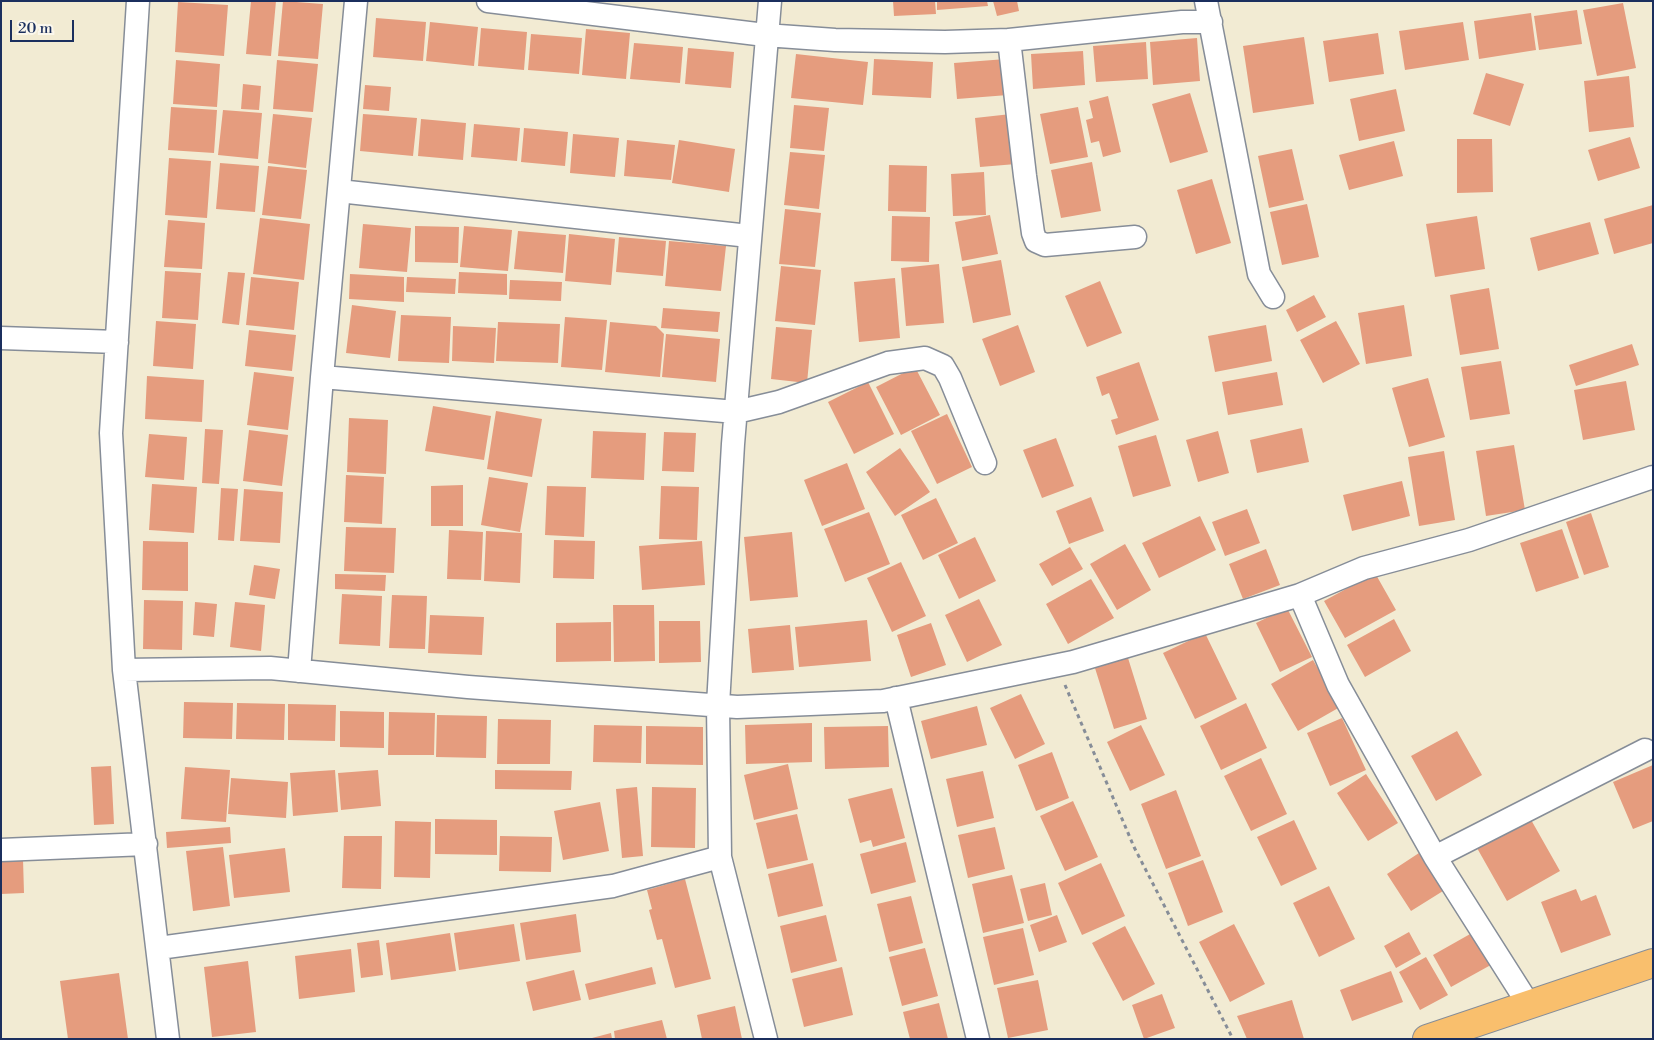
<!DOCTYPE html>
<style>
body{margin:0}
#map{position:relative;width:1654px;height:1040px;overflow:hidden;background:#f2ebd3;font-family:"Libre Bodoni",serif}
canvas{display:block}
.frame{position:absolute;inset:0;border:2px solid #1b2f5e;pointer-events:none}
.scale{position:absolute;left:10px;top:20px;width:64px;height:22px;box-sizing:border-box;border:2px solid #1b2f5e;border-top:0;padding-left:6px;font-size:15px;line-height:18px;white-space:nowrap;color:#1b2f5e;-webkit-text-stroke:4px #fbf7ec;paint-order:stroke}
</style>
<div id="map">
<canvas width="1654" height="1040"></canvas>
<div class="frame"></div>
<div class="scale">20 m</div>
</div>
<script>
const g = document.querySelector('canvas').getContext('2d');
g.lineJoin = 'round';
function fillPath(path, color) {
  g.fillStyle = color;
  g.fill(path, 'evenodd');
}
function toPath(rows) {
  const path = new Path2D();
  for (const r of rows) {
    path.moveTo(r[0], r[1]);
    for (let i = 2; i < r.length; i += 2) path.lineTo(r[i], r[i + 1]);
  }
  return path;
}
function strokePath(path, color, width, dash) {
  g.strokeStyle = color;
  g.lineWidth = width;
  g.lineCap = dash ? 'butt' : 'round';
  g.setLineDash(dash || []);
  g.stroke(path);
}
const building = toPath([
 [251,1,276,1,271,56,246,54],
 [283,1,323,4,318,59,278,56],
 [893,1,935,1,936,14,894,16],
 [937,1,987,1,988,6,937,10],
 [993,1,1017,1,1019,11,997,16],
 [178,2,228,5,224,56,175,52],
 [1623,3,1636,68,1597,76,1583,10],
 [1577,10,1582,44,1539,50,1534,16],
 [1531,13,1536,50,1479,59,1474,21],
 [376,18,426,22,423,61,373,57],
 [430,22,478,27,474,66,426,61],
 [1463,22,1469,60,1405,70,1399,31],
 [481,28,527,32,524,70,478,66],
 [586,29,630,33,626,79,582,75],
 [1378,33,1384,74,1329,82,1323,41],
 [531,34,582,38,579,74,528,70],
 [1304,37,1314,104,1253,113,1243,46],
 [1197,38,1200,81,1153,85,1150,42],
 [1146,42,1148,79,1096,82,1093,46],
 [634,43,683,47,680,83,630,79],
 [688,48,734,52,731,88,685,84],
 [1083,51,1085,85,1033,89,1031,54],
 [796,54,868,62,863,105,791,98],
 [874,59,933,62,931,98,872,95],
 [1006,59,1008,95,957,99,954,63],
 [176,60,220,64,217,107,173,104],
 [277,60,318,64,313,112,273,109],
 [1486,73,1524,84,1510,126,1473,114],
 [1629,76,1634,127,1589,132,1584,81],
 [243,84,261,86,259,110,241,109],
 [365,85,391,87,389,111,363,109],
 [1396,89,1405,131,1359,141,1350,99],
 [1190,93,1208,152,1170,163,1152,104],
 [1108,96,1121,152,1103,157,1099,141,1091,143,1086,120,1093,118,1089,101],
 [794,105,829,108,824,151,790,148],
 [171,107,217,110,214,153,168,150],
 [1078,107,1088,157,1050,164,1040,114],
 [223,110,262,113,258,159,218,155],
 [273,114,312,118,306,168,268,163],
 [363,114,417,118,413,156,360,151],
 [1011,114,1016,164,980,167,975,118],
 [421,119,466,123,463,160,418,156],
 [474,124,520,128,517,161,471,157],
 [524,128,568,132,565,166,521,162],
 [573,134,619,138,615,177,570,173],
 [1630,137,1640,168,1598,181,1588,150],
 [1457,139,1492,139,1493,192,1457,193],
 [627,140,675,145,671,180,624,176],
 [679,140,735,149,729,192,672,183],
 [1394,141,1403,176,1349,190,1339,155],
 [1292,149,1304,200,1269,208,1258,156],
 [790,152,825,155,819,209,784,205],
 [169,158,211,161,207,218,165,215],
 [1092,162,1101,211,1061,218,1051,170],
 [220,163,259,166,255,212,216,209],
 [889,165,927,166,926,212,888,211],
 [268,166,307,170,301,219,262,215],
 [984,172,986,215,953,216,951,174],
 [1212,179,1231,243,1196,254,1177,190],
 [1307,204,1319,257,1282,265,1270,212],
 [1653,205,1653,243,1614,254,1604,219],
 [785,209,821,213,815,267,779,264],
 [990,215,998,254,962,261,955,222],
 [892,216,930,217,929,262,891,261],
 [1477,216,1485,269,1435,277,1426,224],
 [260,218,310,224,304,280,253,274],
 [168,220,205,223,202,269,164,267],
 [1590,222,1599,254,1538,271,1530,238],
 [363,224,411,228,407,272,359,268],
 [415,226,459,227,458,263,415,262],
 [464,226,512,230,508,271,460,267],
 [518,231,566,235,563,273,514,269],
 [569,234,615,239,611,285,565,281],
 [619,237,666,241,663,276,616,272],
 [669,241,726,246,721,291,665,286],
 [1001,260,1011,315,973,323,962,267],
 [939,264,944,323,906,326,901,268],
 [781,266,821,270,815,325,775,321],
 [165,271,201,273,198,320,162,318],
 [228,272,245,273,239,325,222,323],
 [459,272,507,274,507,295,458,293],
 [350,274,404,277,404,302,349,299],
 [251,277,299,282,294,330,246,325],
 [407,277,456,279,455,294,406,292],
 [895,278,900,338,859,342,854,282],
 [510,280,562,282,561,301,509,299],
 [1100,281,1122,333,1087,347,1065,296],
 [1489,288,1499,349,1460,355,1450,295],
 [1314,295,1326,317,1297,332,1286,310],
 [352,305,396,311,390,358,346,353],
 [1404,305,1412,356,1366,364,1358,313],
 [663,308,720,312,718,332,661,328],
 [401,315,451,317,449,363,398,361],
 [565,317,607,320,602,370,561,367],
 [156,321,196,324,193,369,153,366],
 [1336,321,1360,364,1323,383,1300,340],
 [498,322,560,324,558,363,496,361],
 [610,322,656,326,664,334,660,377,605,372],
 [1018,325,1035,372,1000,386,982,339],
 [1266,325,1272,361,1215,372,1208,336],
 [453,326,496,328,494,363,452,361],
 [776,327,812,330,807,383,771,379],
 [249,330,296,335,292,371,245,366],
 [666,334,720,339,716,382,662,377],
 [1632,344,1639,365,1576,386,1569,365],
 [1501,361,1510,414,1470,420,1461,367],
 [1139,362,1159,420,1116,435,1111,420,1118,418,1109,393,1102,396,1096,377],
 [915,367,940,415,901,435,876,387],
 [254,372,294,377,288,430,247,425],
 [1277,372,1283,405,1228,415,1222,382],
 [147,376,204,380,202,422,145,419],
 [1428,378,1445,437,1409,447,1392,388],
 [1626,381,1635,430,1583,440,1574,390],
 [868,382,894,434,854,454,828,402],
 [433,406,491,416,484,460,425,451],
 [496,411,542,419,532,477,487,469],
 [947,414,972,467,937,484,911,431],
 [349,418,388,420,386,474,347,472],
 [1302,428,1309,462,1257,473,1250,440],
 [205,429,223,430,219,484,202,483],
 [249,430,288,435,282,486,243,481],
 [593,431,646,433,644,480,591,478],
 [1218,431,1229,473,1198,482,1186,440],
 [664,432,696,433,694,472,662,471],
 [149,434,187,437,184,480,145,477],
 [1156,435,1171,486,1133,497,1118,446],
 [1056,438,1074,486,1042,498,1023,450],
 [1514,445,1525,510,1486,516,1476,451],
 [900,448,930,492,895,516,866,472],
 [1444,451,1455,520,1419,526,1408,457],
 [847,463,865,509,822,526,804,480],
 [346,475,384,477,382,524,344,522],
 [489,477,528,483,520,532,481,525],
 [1402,481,1410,516,1352,531,1343,495],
 [152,484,197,487,194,533,149,530],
 [463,485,463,526,431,526,431,486],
 [547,486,586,487,584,537,545,535],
 [661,486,699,487,697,540,659,539],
 [221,488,238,489,234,541,218,540],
 [244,489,283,492,280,543,240,541],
 [1091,497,1104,531,1069,544,1056,511],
 [936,498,958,543,923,560,901,515],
 [1247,509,1260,543,1225,556,1212,522],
 [869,512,890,564,845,582,824,529],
 [1591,513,1609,567,1584,575,1566,522],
 [1200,516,1216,550,1159,578,1142,543],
 [346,527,396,528,394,573,344,571],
 [1562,529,1579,578,1536,592,1520,543],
 [449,530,483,532,481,580,447,579],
 [486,531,522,533,520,583,484,581],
 [792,532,798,597,750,601,744,537],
 [975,537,996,581,959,599,938,555],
 [554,540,595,541,594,579,553,578],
 [143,541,188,542,188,591,142,590],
 [702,541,705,585,642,590,639,546],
 [1125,544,1151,590,1117,610,1090,564],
 [1070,547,1083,569,1052,586,1039,564],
 [1266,549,1280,585,1243,599,1229,564],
 [901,562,926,616,892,632,867,578],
 [254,565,280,569,275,599,249,595],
 [1375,573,1396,610,1345,638,1324,601],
 [335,574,386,575,385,591,335,589],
 [1091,579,1114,618,1068,644,1046,604],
 [342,594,382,596,380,646,339,644],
 [392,595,427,596,425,649,389,648],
 [979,599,1002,645,967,662,945,615],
 [144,600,183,601,182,650,143,649],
 [195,602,217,604,214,637,193,635],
 [235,602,265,605,261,651,230,647],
 [613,605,654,605,655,661,614,662],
 [1287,608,1312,657,1280,672,1256,623],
 [430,615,484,617,482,655,428,653],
 [1394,619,1411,651,1365,677,1347,645],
 [867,620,871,661,799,667,795,627],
 [659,621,700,621,701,662,659,663],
 [611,622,611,661,556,662,556,623],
 [931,623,946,665,911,677,897,635],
 [790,625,794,670,752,673,748,629],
 [1205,633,1237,699,1195,719,1163,653],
 [1128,658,1147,719,1114,729,1095,668],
 [1313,660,1340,707,1298,731,1271,684],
 [1021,694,1045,744,1015,759,990,708],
 [184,702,233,703,232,739,183,738],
 [237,703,285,704,284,740,236,739],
 [1246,703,1267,748,1221,770,1200,726],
 [288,704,336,705,335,741,288,740],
 [977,706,987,745,931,759,921,721],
 [340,711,384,712,384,748,340,747],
 [389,712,435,713,434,755,388,755],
 [437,715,487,716,486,758,436,757],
 [1342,718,1366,770,1330,786,1307,733],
 [498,719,551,720,550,764,497,764],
 [812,723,812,762,746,764,745,725],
 [594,725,642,726,641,763,593,762],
 [1141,725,1165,775,1130,791,1107,742],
 [646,726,703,727,703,765,646,764],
 [888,726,889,767,825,769,824,727],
 [1457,731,1482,775,1436,801,1411,756],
 [1052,752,1069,798,1036,811,1018,765],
 [1261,758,1287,814,1251,831,1224,776],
 [788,764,798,809,754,820,744,775],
 [1653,765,1653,821,1633,829,1613,782],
 [111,766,114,824,94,825,91,767],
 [185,767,230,770,226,822,181,819],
 [335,770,338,812,293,816,290,773],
 [378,770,381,806,341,810,338,773],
 [495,770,572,771,571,790,495,789],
 [983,771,994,818,957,827,946,779],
 [1366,774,1398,823,1368,841,1337,793],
 [231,778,288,782,286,818,228,814],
 [637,787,643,856,622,858,616,789],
 [652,787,696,788,695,848,651,847],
 [892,788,905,838,873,847,871,840,860,843,848,799],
 [1176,790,1201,856,1166,869,1141,804],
 [1073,801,1098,857,1065,871,1040,816],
 [600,802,609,851,563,860,554,811],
 [797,814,808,860,767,869,756,823],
 [1530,818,1560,871,1507,901,1477,848],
 [435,819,497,820,497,855,435,854],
 [1294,820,1317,869,1281,886,1257,837],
 [395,821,431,822,430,878,394,877],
 [230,827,231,843,167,848,166,832],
 [995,827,1005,869,968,878,958,835],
 [344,836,382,836,381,889,342,888],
 [500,836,552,837,551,872,499,871],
 [906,842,916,882,871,894,860,854],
 [223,847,230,906,193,911,186,851],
 [285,848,290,892,234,898,229,855],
 [1419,853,1443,891,1411,911,1387,874],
 [1,859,23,859,24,893,1,894],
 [1203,860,1223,912,1188,926,1168,873],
 [813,863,823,906,778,917,768,874],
 [1101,863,1125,916,1082,935,1058,883],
 [1012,875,1024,923,983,933,972,884],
 [685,879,711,979,675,988,662,939,657,940,649,910,652,909,647,890],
 [1045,883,1052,915,1028,921,1020,889],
 [1329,886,1355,939,1319,957,1293,903],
 [1576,889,1581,901,1596,895,1611,935,1561,953,1541,902],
 [911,896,923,943,889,952,877,904],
 [576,914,581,952,526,960,520,923],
 [826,915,837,961,791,973,780,926],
 [1057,915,1067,942,1039,952,1030,925],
 [514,924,520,961,459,970,454,933],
 [1234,924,1265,984,1230,1002,1199,942],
 [1125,926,1155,984,1123,1001,1092,943],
 [1023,928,1034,975,994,985,983,937],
 [1479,929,1498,961,1451,987,1433,955],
 [1409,932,1421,954,1396,968,1384,946],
 [450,933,456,971,391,980,386,943],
 [379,940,383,975,361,978,357,943],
 [925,948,938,996,902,1006,889,957],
 [351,949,355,992,299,999,295,956],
 [1426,957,1448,995,1420,1010,1399,972],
 [248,961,256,1032,212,1037,204,967],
 [652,967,656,984,589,1000,585,984],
 [842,967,853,1015,804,1027,792,979],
 [574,970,581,1000,533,1011,526,982],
 [1391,971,1403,1002,1352,1021,1340,990],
 [119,973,128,1039,68,1039,60,981],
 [1038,980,1048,1030,1008,1038,997,988],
 [1162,994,1175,1028,1144,1039,1132,1005],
 [1292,1000,1304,1039,1247,1039,1237,1016],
 [939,1003,948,1039,910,1039,903,1012],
 [735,1006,742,1039,702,1039,697,1015],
 [662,1020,667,1039,615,1039,614,1031],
 [611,1033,612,1039,592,1039,592,1038]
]);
const path = toPath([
 [1065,685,1134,847,1233,1039]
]);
const minor = toPath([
 [138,1,111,433,124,670,168,1039],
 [488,1,765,35,835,40,945,42,1009,40,1182,22,1211,22],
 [1206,1,1259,274,1273,297],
 [1009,40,1025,176,1033,233,1036,241,1045,245,1135,237],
 [339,191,749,236],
 [1,338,117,342],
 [322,377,736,412,779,402,888,363,925,358,943,366,950,378,985,463],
 [1300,595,1338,685,1435,857,1529,1005],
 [124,670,270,668,468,687,737,707,883,701,1073,662,1300,595,1364,568,1469,540,1653,477],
 [299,671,322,377,356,1],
 [896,698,978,1039],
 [1,850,146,844],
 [1435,857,1645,750],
 [159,948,613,886,720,857],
 [766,1039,720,857,718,705,733,444,770,1]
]);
const major = toPath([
 [1427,1039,1653,963]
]);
fillPath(building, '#e59c7e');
strokePath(minor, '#868d98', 25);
strokePath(major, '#868d98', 30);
strokePath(path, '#868d98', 3, [4, 4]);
strokePath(minor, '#fff', 22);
strokePath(major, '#f9bf6d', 28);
</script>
